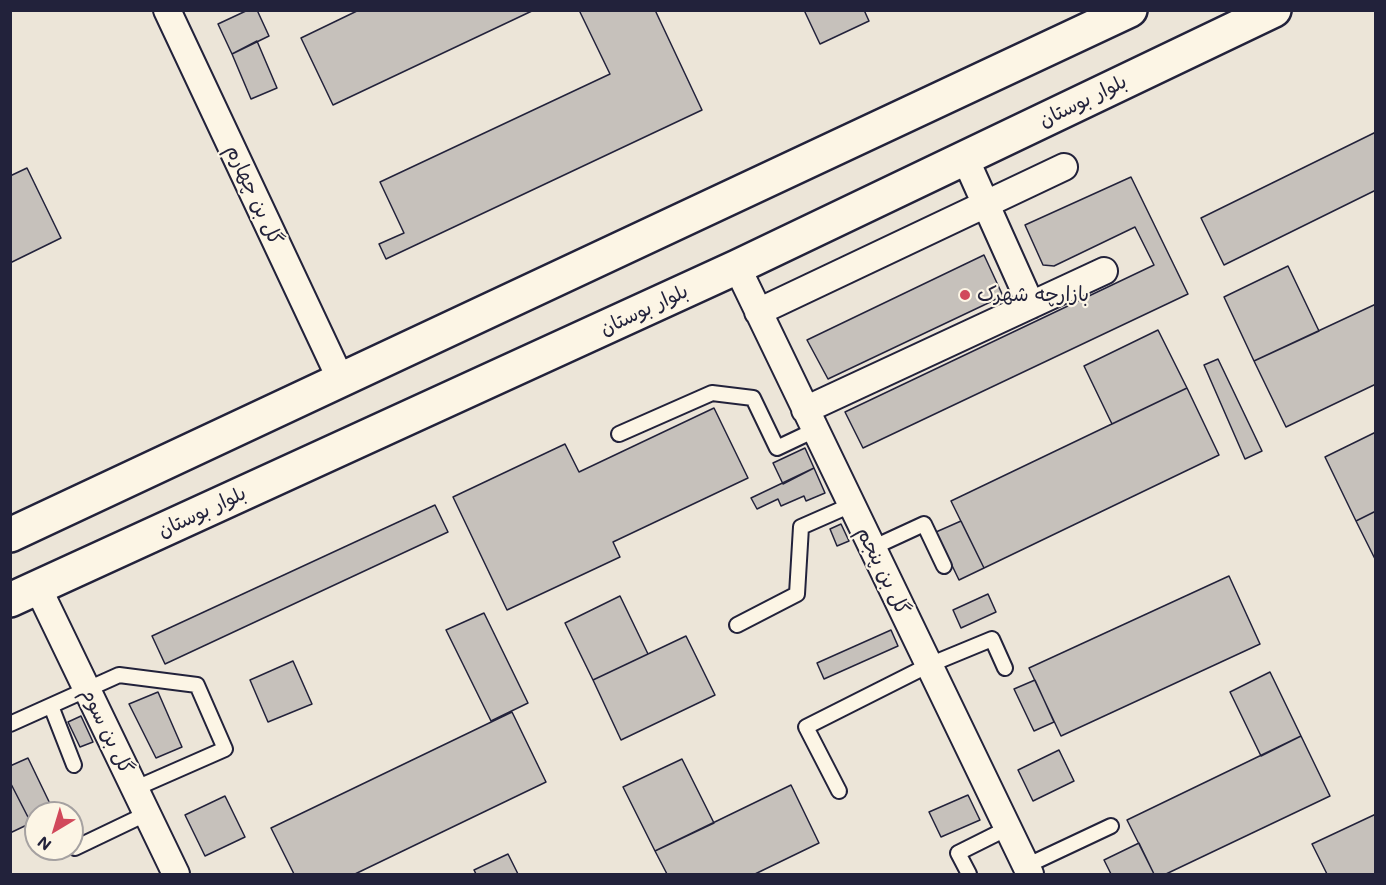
<!DOCTYPE html>
<meta charset="utf-8">
<style>
body{margin:0}
#map{position:relative;width:1386px;height:885px;overflow:hidden;background:#fcf5e5;font-family:Mali,sans-serif}
canvas{display:block}
.frame{position:absolute;inset:0;border:12px solid #22223b;pointer-events:none}
.north{position:absolute;left:24px;top:801px;width:60px;height:60px;box-sizing:border-box;background:#fcf5e5;border:2px solid #a5a1a1;border-radius:50%;rotate:218deg;font-size:16px;font-weight:700;line-height:24px;text-align:center;color:#22223b}
.north::after{content:'';display:block;margin:auto;width:21px;height:27px;background:#d1495b;clip-path:polygon(50% 0,100% 100%,50% 72%,0 100%)}
</style>
<div id="map">
<canvas width="1386" height="885"></canvas>
<div class="frame"></div>
<div class="north">N</div>
</div>
<script>
const g = document.querySelector('canvas').getContext('2d');
g.lineJoin = 'round';
function fillPath(path, color) {
  g.fillStyle = color;
  g.fill(path, 'evenodd');
}
function toPath(rows) {
  const path = new Path2D();
  for (const r of rows) {
    path.moveTo(r[0], r[1]);
    for (let i = 2; i < r.length; i += 2) path.lineTo(r[i], r[i + 1]);
  }
  return path;
}
function strokePath(path, color, width, dash) {
  g.strokeStyle = color;
  g.lineWidth = width;
  g.lineCap = dash ? 'butt' : 'round';
  g.setLineDash(dash || []);
  g.stroke(path);
}
function drawText(font, color, halo, rows, align = 'center') {
  g.font = font + ' Mali,"Playpen Sans Arabic",sans-serif';
  g.lineWidth = 4.5;
  g.setLineDash([]);
  g.textBaseline = 'middle';
  g.strokeStyle = halo;
  g.fillStyle = color;
  for (const [text, x, y, turn = 0] of rows) {
    g.save();
    g.translate(x, y);
    g.rotate((+turn || 0) * Math.PI / 180);
    g.textAlign = isNaN(turn) ? turn : align;
    if (halo) g.strokeText(text, 0, 0);
    g.fillText(text, 0, 0);
    g.restore();
  }
}
const built = toPath([
 [10,11,1375,11,1375,874,11,874],
 [36,813,72,813,72,849,36,849]
]);
const building = toPath([
 [248,10,257,10,269,36,232,54,218,24,248,10],
 [359,10,534,10,333,105,301,38,359,10],
 [579,10,655,10,702,110,386,259,379,244,404,233,380,182,610,74,579,10],
 [804,10,864,10,869,21,820,44,804,10],
 [257,41,277,88,251,99,232,54,257,41],
 [1376,132,1376,190,1224,265,1201,218,1376,132],
 [27,168,61,238,10,263,10,176,27,168],
 [1131,177,1188,294,863,448,845,412,1154,265,1135,227,1054,266,1043,265,1025,225,1131,177],
 [984,255,1003,296,828,379,807,340,984,255],
 [1288,266,1319,331,1254,361,1224,297,1288,266],
 [1376,304,1376,384,1286,427,1254,361,1376,304],
 [1158,330,1187,388,1112,424,1084,366,1158,330],
 [1218,359,1262,451,1245,459,1204,365,1218,359],
 [1187,388,1219,455,984,568,951,501,1187,388],
 [714,408,748,478,613,542,620,557,507,610,453,497,565,444,579,472,714,408],
 [1376,432,1376,511,1356,521,1325,457,1376,432],
 [805,448,814,468,783,484,773,463,805,448],
 [814,468,825,493,806,501,804,496,781,506,778,499,757,509,751,498,814,468],
 [435,505,448,532,165,664,152,636,435,505],
 [1376,511,1376,561,1356,521,1376,511],
 [961,521,984,568,959,580,936,532,961,521],
 [841,524,849,541,837,546,830,529,841,524],
 [1229,576,1260,644,1061,736,1029,668,1229,576],
 [988,594,996,612,961,628,953,610,988,594],
 [620,596,648,654,593,680,565,623,620,596],
 [484,613,528,703,491,721,446,630,484,613],
 [891,630,898,646,824,679,817,663,891,630],
 [686,636,715,695,621,740,593,680,686,636],
 [293,661,312,704,268,722,250,680,293,661],
 [1270,672,1301,736,1261,756,1230,692,1270,672],
 [1035,680,1054,722,1034,731,1014,689,1035,680],
 [158,692,182,747,156,758,129,704,158,692],
 [512,712,546,782,355,874,294,874,271,828,512,712],
 [81,716,93,742,80,747,68,722,81,716],
 [1301,736,1330,796,1166,874,1154,874,1127,820,1301,736],
 [1059,750,1074,781,1033,801,1018,770,1059,750],
 [28,758,54,812,36,813,36,821,31,823,10,782,10,766,28,758],
 [682,759,714,823,655,851,623,787,682,759],
 [10,782,31,823,10,833,10,782],
 [791,785,819,843,755,874,667,874,655,851,791,785],
 [968,795,980,820,941,837,929,812,968,795],
 [225,796,245,837,205,856,185,815,225,796],
 [1376,814,1376,874,1327,874,1312,844,1376,814],
 [1139,843,1154,874,1111,874,1104,860,1139,843],
 [508,854,518,874,476,874,474,870,508,854]
]);
const lane = toPath([
 [619,434,712,393,753,398,777,448,815,430],
 [872,548,924,524,944,566],
 [737,625,797,594,801,527,851,505],
 [51,706,74,765],
 [10,724,119,675,197,685,225,749,134,789],
 [839,791,806,727,929,665,992,639,1005,668],
 [75,848,146,814],
 [1026,866,1111,826],
 [969,874,958,853,1008,828]
]);
const street = toPath([
 [167,10,341,380],
 [965,158,1031,305],
 [737,267,1030,874],
 [758,312,1064,167],
 [805,410,1104,271],
 [38,588,176,874]
]);
const secondary = toPath([
 [10,535,1130,10],
 [10,600,737,267,1274,10]
]);
const markers = [
 [965,295,6,"#d1495b"]
];
const streetNames = [
 ["بلوار بوستان",1083,101,-26],
 ["گل بن چهارم",254,195,65],
 ["بلوار بوستان",644,310,-25],
 ["بلوار بوستان",202,512,-25],
 ["گل بن پنجم",883,571,64],
 ["گل بن سوم",107,731,64]
];
const poiNames = [
 ["بازارچه شهرک",977,295]
];
fillPath(built, '#ece5d8');
fillPath(building, '#c6c1bb');
strokePath(building, '#22223b', 1.5);
strokePath(lane, '#22223b', 18);
strokePath(street, '#22223b', 30);
strokePath(secondary, '#22223b', 38);
strokePath(lane, '#fcf5e5', 14);
strokePath(street, '#fcf5e5', 26);
strokePath(secondary, '#fcf5e5', 33);
for (const [x, y, r, color] of markers) {
  const dot = new Path2D();
  dot.arc(x, y, r, 0, 2 * Math.PI);
  g.fillStyle = color;
  g.fill(dot);
  strokePath(dot, '#fcf5e5', 2);
}
drawText('20px', '#22223b', '#fcf5e5', streetNames);
drawText('20px', '#22223b', '#fcf5e5', poiNames, 'left');
</script>
